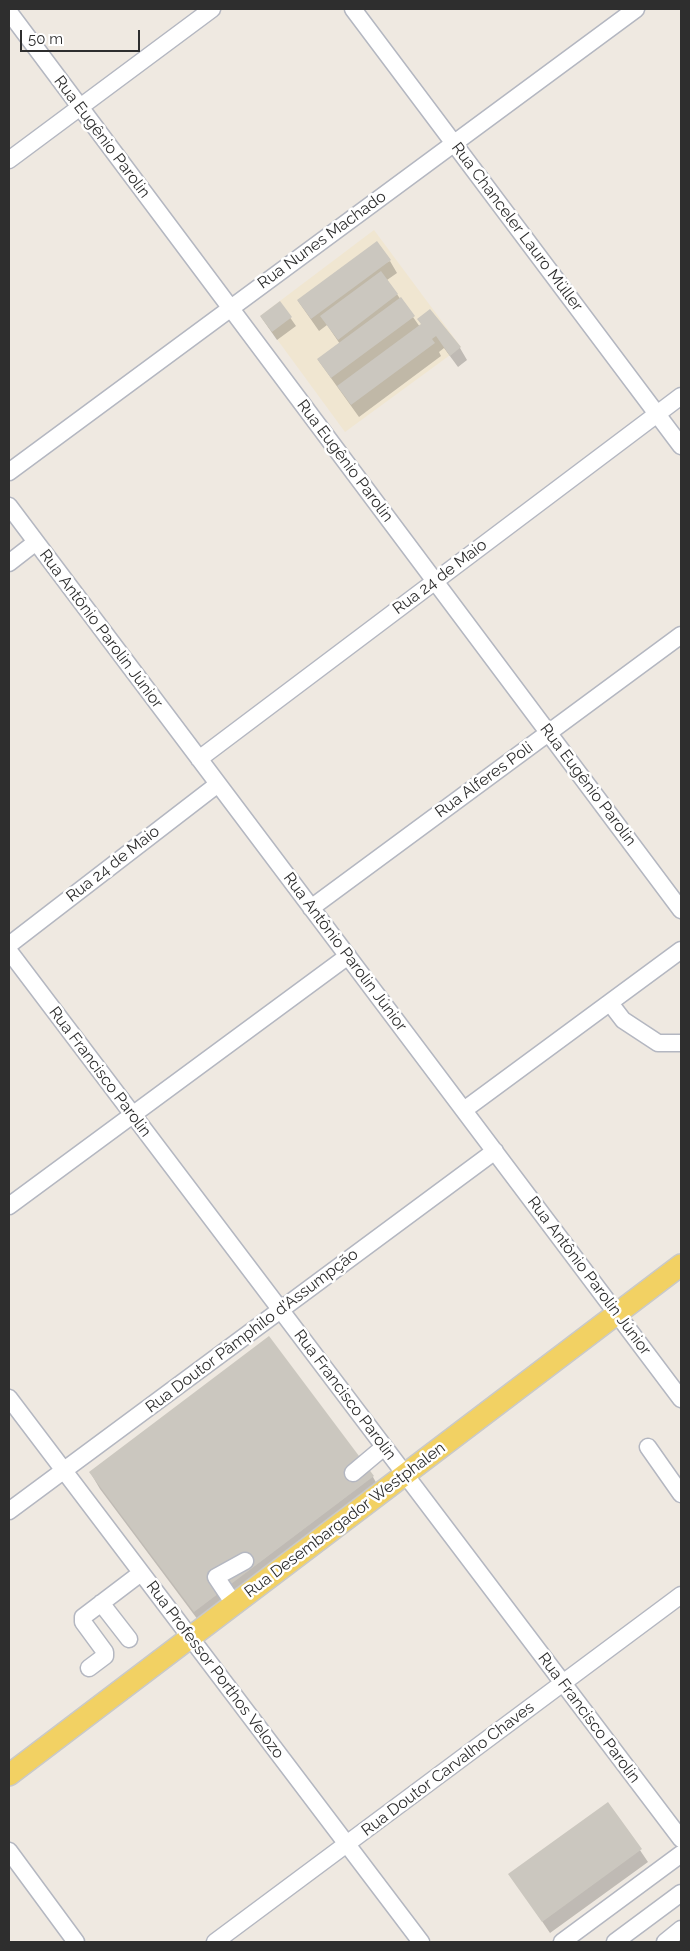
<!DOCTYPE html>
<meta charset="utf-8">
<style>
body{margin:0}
#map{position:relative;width:690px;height:1951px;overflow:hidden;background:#efe9e1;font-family:Raleway,sans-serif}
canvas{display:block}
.frame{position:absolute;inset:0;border:10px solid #2e2e2e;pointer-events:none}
.scale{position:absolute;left:20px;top:30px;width:120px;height:22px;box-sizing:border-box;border:2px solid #2e2e2e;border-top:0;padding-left:6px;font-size:15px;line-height:18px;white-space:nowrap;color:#2e2e2e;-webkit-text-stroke:4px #fff;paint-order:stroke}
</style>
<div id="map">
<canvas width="690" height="1951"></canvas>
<div class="frame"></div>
<div class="scale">50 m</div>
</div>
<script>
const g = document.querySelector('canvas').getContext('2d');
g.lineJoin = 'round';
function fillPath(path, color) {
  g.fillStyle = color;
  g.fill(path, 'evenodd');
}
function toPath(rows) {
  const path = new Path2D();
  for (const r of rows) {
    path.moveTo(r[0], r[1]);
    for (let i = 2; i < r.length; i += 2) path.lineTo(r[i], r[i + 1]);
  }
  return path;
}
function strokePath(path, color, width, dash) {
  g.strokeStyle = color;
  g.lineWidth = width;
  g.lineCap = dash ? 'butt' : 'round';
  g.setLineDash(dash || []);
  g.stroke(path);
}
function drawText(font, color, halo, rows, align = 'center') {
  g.font = font + ' Raleway,sans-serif';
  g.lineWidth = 5;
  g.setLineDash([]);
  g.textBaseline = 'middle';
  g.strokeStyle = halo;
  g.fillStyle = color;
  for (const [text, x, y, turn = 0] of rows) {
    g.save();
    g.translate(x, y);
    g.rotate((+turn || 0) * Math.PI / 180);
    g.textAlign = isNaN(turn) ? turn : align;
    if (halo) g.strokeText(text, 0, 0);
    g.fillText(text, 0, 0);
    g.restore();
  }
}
const education = toPath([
 [374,230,461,347,345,432,260,316]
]);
const shadow = toPath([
 [390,261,397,273,387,280,420,327,430,311,460,348,467,360,458,367,444,348,439,352,441,356,359,417,318,360,340,344,327,325,319,331,298,301],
 [280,303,296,326,277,340,261,317],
 [268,1338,373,1477,382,1493,204,1628,100,1489,90,1472],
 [608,1803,648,1862,550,1933,510,1874]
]);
const building = toPath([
 [377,241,391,260,311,319,297,300],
 [381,271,398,294,338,340,320,316],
 [401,297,415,316,331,378,317,359],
 [280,301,292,317,272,332,260,316],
 [430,309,461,347,450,356,436,336,432,339,435,343,351,405,337,386,421,324,417,319],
 [269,1336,374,1476,194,1612,89,1472],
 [608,1802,642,1849,542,1922,508,1874]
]);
const minor = toPath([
 [353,9,681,446],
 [9,12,681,910],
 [9,160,212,9],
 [9,472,636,9],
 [9,506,681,1399],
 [9,563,36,542],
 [199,759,681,396],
 [311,908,681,635],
 [9,945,218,784],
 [9,951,681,1839],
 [610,1003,623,1020,658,1043,681,1043],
 [464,1110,681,950],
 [9,1206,348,956],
 [9,1398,421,1942],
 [648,1447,681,1494],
 [353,1473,384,1447],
 [9,1511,495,1151],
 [101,1603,129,1639],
 [234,1604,216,1577,245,1561],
 [89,1668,105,1656,105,1652,83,1622,83,1617,141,1573],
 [9,1851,76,1942],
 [215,1942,681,1595],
 [562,1942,681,1854],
 [615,1942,681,1893],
 [665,1942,681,1929]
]);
const major = toPath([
 [9,1775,681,1265]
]);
const streetNames = [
 ["Rua Eugênio Parolin",102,137,53],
 ["Rua Chanceler Lauro Müller",517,227,53],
 ["Rua Nunes Machado",322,240,-36],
 ["Rua Eugênio Parolin",345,461,53],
 ["Rua 24 de Maio",440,577,-37],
 ["Rua Antônio Parolin Júnior",101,629,53],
 ["Rua Alferes Poli",484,780,-36],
 ["Rua Eugênio Parolin",588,785,53],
 ["Rua 24 de Maio",113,864,-38],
 ["Rua Antônio Parolin Júnior",345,952,53],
 ["Rua Francisco Parolin",100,1072,53],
 ["Rua Antônio Parolin Júnior",589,1276,53],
 ["Rua Doutor Pâmphilo d'Assumpção",252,1331,-37],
 ["Rua Francisco Parolin",345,1395,53],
 ["Rua Desembargador Westphalen",345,1520,-37],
 ["Rua Professor Porthos Velozo",215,1670,53],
 ["Rua Francisco Parolin",589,1718,53],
 ["Rua Doutor Carvalho Chaves",448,1769,-37]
];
fillPath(education, '#f0e6d1');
fillPath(shadow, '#0003');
fillPath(building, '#cbc7bf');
strokePath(minor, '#b4b7c1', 19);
strokePath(major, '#c9c9c9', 24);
strokePath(minor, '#fff', 16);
strokePath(major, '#f2d163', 21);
drawText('16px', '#2e2e2e', '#fff', streetNames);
</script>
